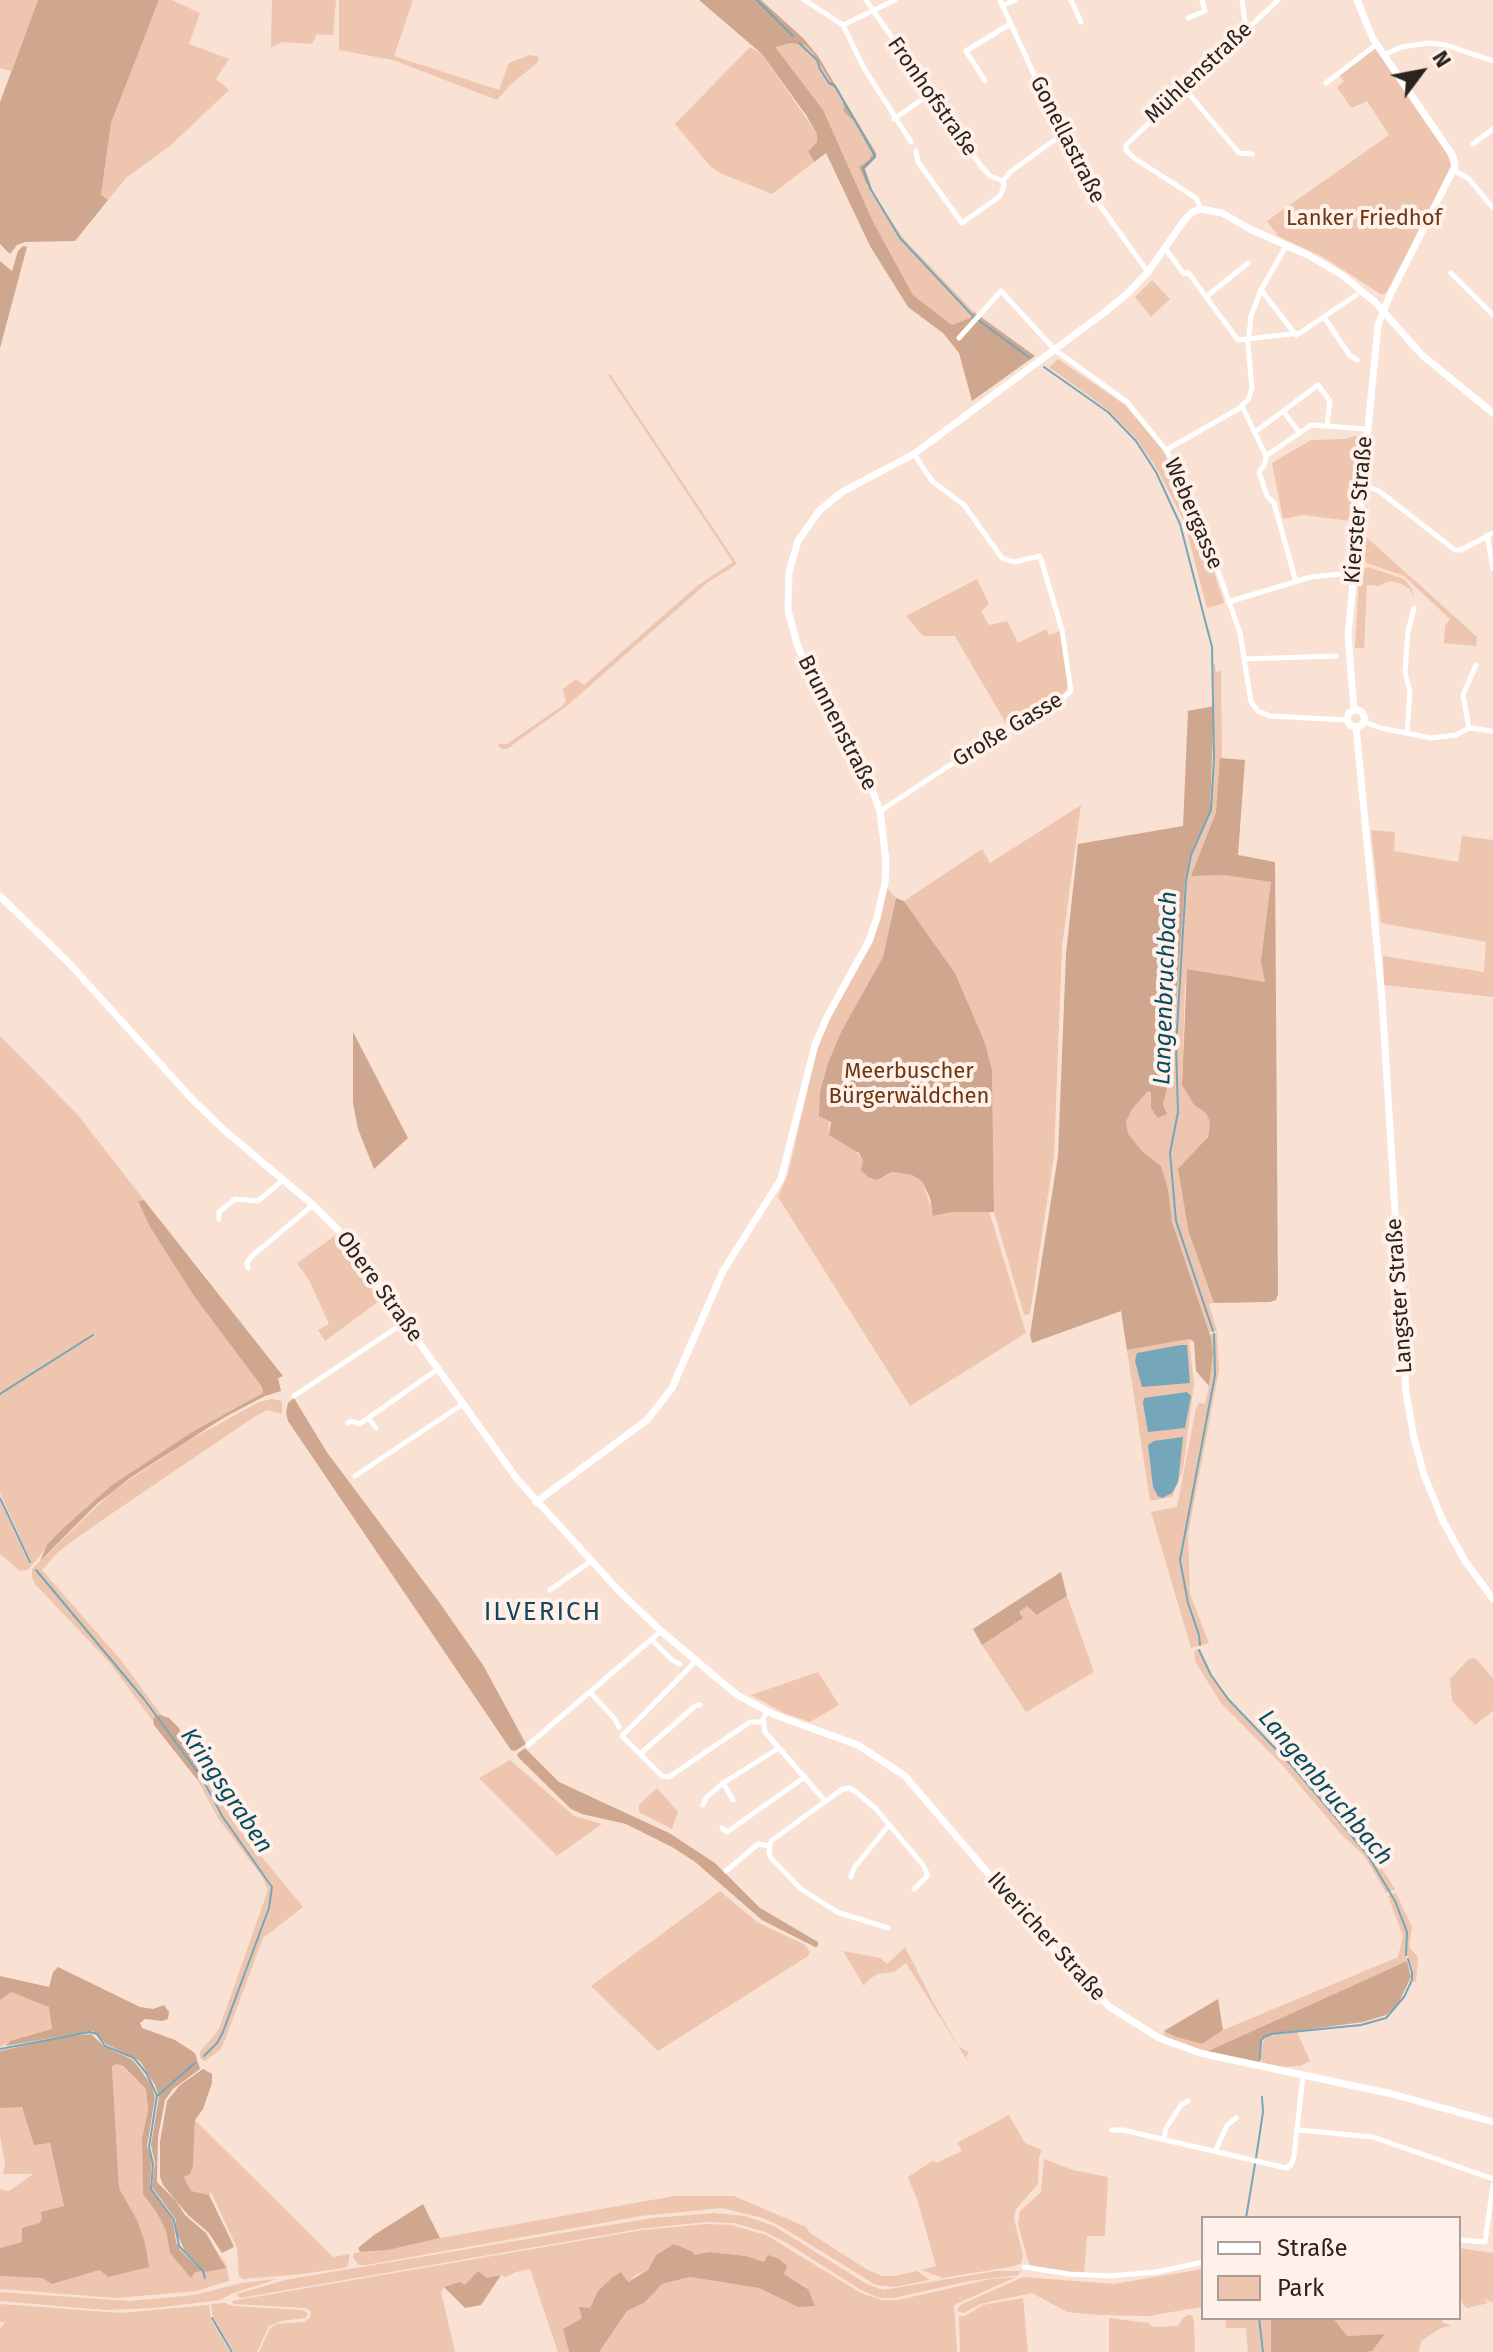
<!DOCTYPE html>
<meta charset="utf-8">
<style>
body{margin:0}
#map{position:relative;width:1493px;height:2352px;overflow:hidden;background:#f9e1d4;font-family:"Fira Sans",sans-serif}
canvas{display:block}
.legend{position:absolute;left:1201px;top:2216px;width:260px;height:104px;box-sizing:border-box;background:#fff1e9;border:2px solid #aa9f98;margin:0;padding:10px 14px;list-style:none;font-size:24px;color:#2b231e}
.legend li{display:flex;align-items:center;gap:16px;height:40px}
.legend b{width:40px;border:2px solid #aa9f98}
.north{position:absolute;left:1381px;top:32px;width:80px;height:80px;-webkit-text-stroke:6px #fff1e9;paint-order:stroke;rotate:58deg;font-size:22px;font-weight:700;line-height:32px;text-align:center;color:#2b231e}
.north::after{content:'';display:block;margin:auto;width:28px;height:36px;background:#2b231e;clip-path:polygon(50% 0,100% 100%,50% 72%,0 100%)}
</style>
<div id="map">
<canvas width="1493" height="2352"></canvas>
<ul class="legend">
<li><b style="height:10px;background:#fff"></b>Straße</li>
<li><b style="height:22px;background:#eec5ae"></b>Park</li>
</ul>
<div class="north">N</div>
</div>
<script>
const g = document.querySelector('canvas').getContext('2d');
g.lineJoin = 'round';
function fillPath(path, color) {
  g.fillStyle = color;
  g.fill(path, 'evenodd');
}
function toPath(rows) {
  const path = new Path2D();
  for (const r of rows) {
    path.moveTo(r[0], r[1]);
    for (let i = 2; i < r.length; i += 2) path.lineTo(r[i], r[i + 1]);
  }
  return path;
}
function strokePath(path, color, width, dash) {
  g.strokeStyle = color;
  g.lineWidth = width;
  g.lineCap = dash ? 'butt' : 'round';
  g.setLineDash(dash || []);
  g.stroke(path);
}
function drawText(font, color, halo, rows, align = 'center') {
  g.font = font + ' "Fira Sans",sans-serif';
  g.lineWidth = 8;
  g.setLineDash([]);
  g.textBaseline = 'middle';
  g.strokeStyle = halo;
  g.fillStyle = color;
  for (const [text, x, y, turn = 0] of rows) {
    g.save();
    g.translate(x, y);
    g.rotate((+turn || 0) * Math.PI / 180);
    g.textAlign = isNaN(turn) ? turn : align;
    if (halo) g.strokeText(text, 0, 0);
    g.fillText(text, 0, 0);
    g.restore();
  }
}
const green = toPath([
 [0,0,38,0,11,71,0,68],
 [159,0,172,0,200,13,189,44,229,59,216,79,229,90,171,145,126,178,108,200,101,195,111,123],
 [272,0,336,0,333,35,317,34,312,44,283,42,271,47],
 [339,0,413,0,394,56,499,90,509,63,530,55,539,57,537,63,510,85,497,100,393,60,339,50],
 [790,43,805,45,813,53,843,103,844,112,855,122,872,153,870,159,859,167,866,183,903,238,974,312,970,318,952,325,913,295,774,46],
 [750,47,762,54,817,134,817,142,808,151,814,162,772,194,720,173,710,166,675,124],
 [1375,48,1447,154,1451,166,1447,180,1386,293,1382,295,1325,258,1278,236,1267,221,1389,135,1367,101,1351,108,1337,87,1344,81,1339,74],
 [1152,280,1170,299,1151,317,1135,297],
 [1058,359,1125,405,1163,450,1176,472,1194,510,1224,603,1207,608,1184,521,1157,469,1136,438,1107,409,1049,367],
 [610,374,737,564,707,583,568,705,507,749,502,749,498,746,499,744,507,744,562,706,566,701,563,689,576,679,584,685,697,586,733,562,608,375],
 [1356,436,1360,437,1351,521,1303,515,1283,519,1272,463,1311,440,1345,439],
 [1362,533,1477,637,1476,646,1444,643,1445,626,1450,619,1404,576,1366,563,1362,552,1364,538],
 [1369,567,1404,579,1412,589,1414,598,1410,589,1401,584,1391,581,1378,586,1367,585,1364,648,1355,648,1359,576,1363,569],
 [977,579,989,604,981,611,989,625,1007,621,1018,643,1046,629,1049,635,1060,631,1068,672,1067,689,1061,697,1008,727,955,636,923,636,906,616],
 [1213,664,1215,664,1216,672,1221,671,1222,758,1216,812,1191,876,1224,875,1271,882,1265,983,1188,969,1185,985,1182,1085,1194,1105,1206,1113,1210,1122,1189,1233,1214,1303,1209,1304,1217,1331,1209,1332,1172,1222,1168,1189,1161,1166,1142,1151,1127,1134,1126,1122,1132,1109,1148,1091,1167,1112,1163,1104,1171,1074,1185,881,1190,855,1210,810,1214,757],
 [1081,805,1062,946,1054,1155,1030,1314,1024,1315,994,1212,992,1070,985,1043,955,973,904,901,982,849,990,863],
 [1371,830,1395,832,1394,851,1458,862,1462,836,1493,840,1493,997,1384,985,1383,956,1484,972,1486,942,1381,923],
 [887,888,896,898,883,957,841,1032,828,1063,829,1135,853,1147,863,1161,884,1177,892,1172,912,1175,922,1181,934,1216,952,1212,989,1211,1026,1333,910,1406,778,1197,788,1174,817,1049,832,1013,873,942],
 [0,1036,77,1114,144,1200,138,1201,150,1227,194,1296,262,1387,263,1393,192,1432,112,1485,62,1529,28,1570,20,1571,0,1554,0,1501,25,1555,29,1563,31,1561,0,1493],
 [336,1235,383,1298,325,1341,318,1330,329,1324,310,1282,297,1263],
 [1217,1333,1219,1370,1188,1534,1190,1594,1209,1643,1191,1648,1151,1512,1177,1507,1196,1408,1199,1403,1205,1404,1209,1386,1213,1353,1210,1334],
 [1189,1339,1194,1384,1183,1469,1172,1497,1150,1501,1127,1350],
 [272,1399,282,1401,282,1414,268,1410,254,1417,92,1527,58,1552,42,1570,120,1659,162,1716,152,1720,109,1662,35,1584,32,1578,32,1569,114,1490,188,1441,259,1402],
 [1067,1596,1094,1672,1026,1712,982,1645,1022,1618,1019,1612,1027,1606,1038,1615],
 [1200,1649,1211,1675,1243,1716,1277,1750,1298,1763,1342,1816,1370,1842,1376,1853,1373,1855,1395,1889,1386,1893,1365,1857,1340,1833,1284,1767,1221,1703,1195,1661,1194,1651],
 [1475,1658,1493,1678,1493,1711,1475,1725,1452,1701,1450,1679,1469,1659],
 [818,1672,839,1705,810,1722,784,1713,751,1695],
 [510,1760,574,1816,602,1824,557,1856,479,1778],
 [205,1774,212,1781,218,1797,238,1828,303,1907,263,1938,225,2040,220,2050,205,2061,200,2058,200,2052,219,2029,268,1890,263,1878,218,1818,197,1779,201,1778,216,1809,267,1880,274,1893,271,1883,223,1817,203,1777],
 [657,1788,678,1812,672,1829,639,1812,639,1805],
 [720,1891,757,1922,805,1945,810,1952,808,1956,658,2051,591,1986],
 [1396,1893,1412,1927,1409,1947,1418,1957,1416,1982,1412,1981,1413,1969,1406,1953,1407,1961,1206,2052,1166,2037,1164,2034,1164,2031,1176,2037,1202,2044,1223,2030,1398,1957,1403,1936,1388,1896],
 [905,1947,933,2002,959,2047,969,2052,966,2057,970,2065,906,1963,894,1972,878,1974,869,1979,864,1986,843,1951,880,1958,887,1964],
 [11,1992,50,2007,52,2030,10,2041,0,2047,0,2000],
 [1297,2032,1310,2061,1300,2066,1284,2067,1261,2063,1262,2046,1265,2037],
 [116,2064,122,2066,146,2089,148,2110,142,2139,143,2194,157,2213,166,2231,167,2241,195,2272,225,2268,220,2254,227,2267,229,2281,196,2291,116,2298,0,2289,0,2276,42,2278,52,2284,101,2270,137,2220,119,2188,112,2065],
 [18,2106,26,2111,34,2144,50,2143,64,2206,42,2212,42,2219,23,2242,0,2248,0,2189,9,2191,33,2174,3,2174,5,2164,0,2135,0,2108],
 [1009,2115,1025,2143,1042,2150,1039,2157,1038,2184,1016,2209,1014,2219,1023,2256,1021,2263,1015,2266,943,2278,921,2270,936,2266,918,2202,908,2177,934,2160,936,2163,962,2151,957,2143],
 [195,2120,333,2257,350,2254,348,2265,344,2268,302,2274,243,2279,239,2276,237,2248,211,2192,209,2195,201,2195,191,2191,184,2177,190,2174,193,2166],
 [1044,2159,1073,2170,1108,2177,1105,2236,1087,2236,1084,2274,1031,2266,1028,2261,1018,2224,1020,2211,1041,2192],
 [674,2196,734,2196,806,2227,810,2233,866,2269,882,2276,894,2276,917,2271,930,2280,895,2287,876,2285,782,2227,763,2218,722,2208,641,2216,366,2265,359,2265,353,2257,354,2253,388,2250,440,2238],
 [715,2213,745,2216,774,2226,865,2283,883,2290,996,2271,1021,2271,1018,2275,969,2281,894,2298,879,2298,861,2290,787,2243,765,2232,734,2223,705,2222,639,2229,240,2298,237,2294,285,2280,598,2227,653,2218],
 [706,2224,731,2225,766,2235,861,2293,881,2300,898,2300,991,2279,1016,2277,954,2305,957,2352,599,2352,627,2311,645,2302,662,2284,690,2277,759,2288,798,2307,808,2288,764,2263,746,2256,709,2252,695,2256,675,2244,656,2255,648,2270,636,2275,628,2282,598,2291,590,2308,582,2318,563,2329,569,2352,558,2352,530,2269,516,2272,506,2277,501,2275,465,2285,444,2287,441,2292,455,2352,259,2352,270,2328,277,2324,304,2322,310,2318,311,2311,306,2308,233,2304,232,2301,643,2230],
 [1459,2248,1493,2253,1493,2302,1483,2299,1488,2303,1467,2308,1462,2303,1459,2295],
 [1203,2269,1203,2307,1188,2309,1150,2316,1099,2315,1067,2312,1032,2293,980,2304,964,2313,957,2311,960,2305,1023,2277,1114,2284],
 [277,2279,233,2293,220,2300,154,2308,105,2310,0,2301,0,2292,130,2301,195,2295,241,2283],
 [1023,2298,1028,2352,960,2352,959,2316,965,2316,983,2305],
 [225,2303,232,2306,302,2310,308,2314,305,2318,281,2321,269,2326,257,2352,234,2352,213,2318,211,2304],
 [0,2304,121,2313,209,2305,211,2320,230,2352,0,2352,0,2329,5,2323,0,2321],
 [1188,2315,1192,2315,1194,2322,1195,2352,1109,2352,1109,2318,1148,2323,1153,2327,1178,2326,1182,2319],
 [1225,2318,1271,2318,1271,2352,1248,2352,1246,2328,1226,2328],
 [1333,2318,1442,2318,1442,2322,1451,2326,1441,2328,1421,2341,1419,2352,1368,2352,1372,2351,1385,2334,1346,2336]
]);
const forest = toPath([
 [38,0,159,0,111,123,101,195,108,200,75,241,25,242,17,245,10,254,0,244,0,102],
 [699,0,761,0,803,38,818,56,876,153,876,157,865,169,872,189,866,183,859,167,870,159,872,153,855,122,844,112,843,102,813,53,805,45,790,43,775,47,823,110,873,222,913,295,952,325,970,318,974,312,1035,356,972,401,959,353,943,333,908,307,870,246,826,153,814,162,808,151,817,142,817,134,806,115,762,54],
 [23,246,27,247,0,348,0,261,12,271,18,251],
 [1214,706,1210,810,1190,855,1185,881,1171,1074,1163,1104,1167,1114,1158,1118,1151,1108,1151,1093,1148,1091,1132,1109,1126,1122,1128,1134,1142,1151,1161,1166,1168,1189,1172,1222,1211,1338,1213,1353,1209,1386,1196,1371,1194,1342,1189,1339,1127,1350,1121,1311,1032,1343,1030,1335,1058,1156,1066,954,1078,844,1183,826,1188,711],
 [1220,758,1245,760,1238,855,1275,862,1278,1294,1276,1300,1270,1302,1214,1303,1189,1233,1178,1169,1208,1137,1210,1122,1206,1113,1194,1105,1182,1085,1187,969,1265,982,1261,961,1271,882,1224,875,1191,876,1216,812],
 [896,898,904,901,955,973,985,1043,992,1070,994,1212,952,1212,933,1216,930,1198,922,1181,912,1175,892,1172,877,1180,868,1177,861,1170,863,1161,859,1153,829,1135,831,1122,819,1116,820,1092,828,1063,841,1032,883,957],
 [353,1032,408,1138,374,1169,358,1129,353,1103],
 [144,1200,283,1376,278,1378,281,1391,265,1396,225,1417,130,1478,98,1503,40,1561,47,1545,62,1529,112,1485,192,1432,263,1393,262,1387,194,1296,150,1227,138,1201],
 [294,1398,326,1451,439,1602,483,1665,526,1744,515,1751,511,1750,288,1421,286,1413,288,1403],
 [1061,1572,1067,1596,1037,1615,1027,1606,1019,1612,1023,1618,982,1645,973,1629],
 [160,1715,169,1718,179,1728,182,1739,203,1767,205,1774,202,1778,197,1779,195,1777,154,1725,153,1718],
 [525,1748,559,1782,669,1833,715,1863,760,1908,818,1942,818,1946,815,1947,762,1920,694,1861,672,1847,626,1824,582,1814,571,1809,518,1757,517,1754],
 [1407,1961,1411,1977,1398,2004,1386,2015,1363,2022,1267,2035,1261,2040,1260,2064,1206,2052],
 [58,1967,140,2007,153,2009,164,2005,169,2012,168,2019,162,2021,145,2019,140,2023,142,2028,175,2040,195,2053,200,2069,173,2089,165,2100,158,2137,157,2182,176,2201,185,2215,206,2233,226,2268,205,2272,185,2251,176,2232,176,2220,152,2187,155,2163,151,2145,159,2097,155,2085,140,2061,106,2044,93,2031,5,2046,10,2041,52,2029,49,2007,11,1992,0,2000,0,1976,49,1987,53,1972],
 [1218,1999,1223,2030,1202,2044,1176,2037,1164,2031],
 [91,2034,105,2047,133,2060,151,2084,155,2098,147,2146,152,2160,150,2185,173,2221,176,2242,180,2250,202,2271,195,2272,191,2278,170,2253,166,2231,157,2213,143,2194,142,2139,148,2110,146,2089,123,2066,116,2064,112,2066,119,2188,137,2220,145,2243,149,2267,108,2277,100,2270,52,2284,42,2278,0,2276,0,2248,22,2242,22,2228,39,2223,42,2219,41,2212,64,2206,50,2143,34,2145,22,2107,0,2108,0,2051,63,2037],
 [203,2069,212,2074,212,2083,203,2109,195,2120,193,2166,190,2174,184,2177,191,2191,209,2195,230,2238,234,2247,222,2253,209,2233,188,2215,163,2185,160,2177,160,2142,167,2101,180,2085],
 [423,2204,440,2238,388,2250,360,2252,358,2248,374,2235],
 [674,2244,693,2252,695,2255,709,2252,746,2256,764,2262,768,2255,779,2259,787,2266,784,2274,808,2289,815,2306,798,2307,759,2288,690,2277,662,2284,645,2302,627,2311,599,2352,569,2352,563,2329,582,2318,579,2307,590,2308,598,2291,613,2277,621,2272,628,2282,648,2270,656,2255],
 [478,2271,487,2278,501,2275,481,2305,465,2308,444,2287,460,2282,465,2285],
 [1271,2318,1333,2318,1347,2336,1385,2334,1372,2351,1368,2352,1271,2352]
]);
const water = toPath([
 [1181,1345,1187,1345,1190,1383,1142,1387,1135,1361,1137,1353],
 [1187,1392,1191,1396,1185,1428,1148,1432,1143,1403,1144,1398],
 [1183,1437,1178,1482,1172,1493,1162,1498,1158,1496,1153,1487,1148,1445,1154,1441]
]);
const stream = toPath([
 [757,0,793,36],
 [799,43,817,60,820,69,829,83,835,86,874,154,875,157,863,168,865,174,870,188,900,238,974,317,1030,358],
 [1044,367,1108,412,1136,441,1156,472,1180,524,1212,647,1214,757,1211,810,1191,855,1186,881,1176,1046,1178,1112,1170,1153,1176,1221,1213,1331],
 [0,1394,93,1335],
 [0,1498,30,1562],
 [36,1570,144,1699,202,1778,222,1816,272,1887,269,1908,223,2032,217,2043,204,2056],
 [1200,1645,1199,1635,1188,1603,1180,1560,1215,1375,1214,1334],
 [1199,1650,1211,1675,1228,1699,1293,1767,1367,1854,1395,1901,1407,1932,1406,1955],
 [0,2049,90,2032,97,2034,105,2046,134,2058,147,2074,157,2096,149,2147,153,2164,151,2189,174,2220,179,2246,203,2271,205,2278],
 [1260,2059,1261,2041,1264,2037,1272,2034,1361,2025,1386,2018,1404,1997,1412,1980,1412,1972,1408,1959],
 [157,2096,195,2063],
 [1256,2158,1263,2112,1262,2097],
 [1246,2218,1255,2164],
 [212,2318,232,2352],
 [1259,2318,1263,2352]
]);
const street = toPath([
 [804,0,843,25,895,0],
 [866,0,981,166,990,176,1003,181,1010,172,1060,136],
 [1000,0,1083,182,1148,272],
 [1071,0,1081,22],
 [1242,0,1245,22,1249,27],
 [1002,6,1015,0],
 [1188,18,1205,11,1202,0],
 [843,25,864,68,911,142],
 [1384,55,1401,47,1429,43,1446,45,1493,61],
 [985,81,966,51,1010,24],
 [1326,83,1377,44],
 [1184,88,1239,153,1252,154],
 [894,119,930,94],
 [1473,144,1493,129],
 [916,151,918,162,962,223,1000,196,1004,186,1003,181],
 [1455,171,1469,179,1493,208],
 [1201,209,1196,198,1134,158,1126,150,1126,145,1278,0],
 [1165,248,1184,274,1188,272,1206,297],
 [1248,263,1206,297,1238,340,1300,333,1356,295],
 [1451,273,1493,315],
 [1261,290,1296,335],
 [1324,317,1350,356,1357,360],
 [959,338,1001,291,1055,350,1127,402,1166,450,1197,511,1240,633,1251,702,1258,711,1270,716,1347,720],
 [1242,406,1266,456,1265,464,1259,472,1267,496,1274,503,1296,582],
 [1283,411,1299,432],
 [1255,432,1318,385,1330,401,1327,426],
 [1166,450,1238,409,1248,400,1252,388,1248,345,1251,316,1261,290,1286,246],
 [1266,456,1311,425,1367,429],
 [1362,485,1379,491,1455,550,1461,550,1493,533],
 [1487,535,1493,569],
 [1228,602,1311,577,1340,574],
 [1245,659,1336,656],
 [1364,722,1381,728,1431,738,1456,735,1469,728,1493,731],
 [1469,728,1463,695,1476,665],
 [1407,732,1410,692,1405,672,1408,631,1414,608],
 [880,811,967,754,1061,700,1071,691,1062,630,1040,556,1014,562,1002,558,964,505,932,481,914,454],
 [219,1219,219,1212,235,1199,258,1201,283,1180],
 [248,1268,247,1262,252,1256,313,1205],
 [294,1396,405,1322],
 [368,1418,376,1428],
 [348,1423,351,1421,359,1424,364,1421,438,1369],
 [355,1476,463,1404],
 [550,1590,591,1561],
 [652,1640,672,1660,680,1664],
 [696,1661,622,1736,662,1776,669,1777,750,1722,762,1722],
 [590,1692,614,1718,619,1727],
 [767,1711,763,1719,765,1732,825,1801],
 [528,1745,661,1631],
 [640,1754,695,1706,700,1705],
 [733,1800,723,1783,779,1748],
 [703,1805,706,1798,723,1783],
 [722,1828,727,1832,805,1777],
 [726,1871,758,1844,769,1846],
 [851,1877,854,1868,889,1825],
 [888,1928,837,1912,801,1889,771,1858,769,1852,771,1841,841,1790,849,1788,856,1792,876,1809,923,1865,928,1875,914,1889],
 [1112,2130,1123,2130,1286,2168,1291,2165,1294,2157,1303,2075],
 [1299,2130,1373,2137,1493,2179],
 [1164,2139,1166,2128,1181,2105,1188,2101],
 [1216,2150,1227,2125,1236,2118],
 [1459,2240,1485,2242,1493,2185],
 [1024,2267,1069,2274,1109,2276,1157,2272,1203,2262]
]);
const secondary = toPath([
 [1354,710,1361,711,1365,718,1362,725,1356,727,1350,725,1347,720,1349,713,1354,710,1348,635,1378,325,1390,295,1455,166,1453,156,1373,39,1357,0],
 [1356,727,1382,998,1406,1392,1414,1438,1424,1475,1443,1521,1465,1561,1493,1599],
 [0,896,68,962,191,1098,224,1130,313,1205,339,1231,517,1479,619,1591,661,1631,737,1695,775,1715,858,1745,905,1776,1068,1967,1110,2007,1159,2038,1200,2053,1392,2094,1493,2122],
 [536,1502,647,1420,672,1388,723,1271,781,1179,815,1045,827,1017,869,941,877,918,885,883,886,861,880,811,861,761,808,671,797,644,788,610,789,572,798,541,819,511,842,492,914,454,1105,312,1128,293,1148,272,1183,222,1192,212,1201,209,1222,213,1250,229,1308,255,1342,275,1375,302,1422,355,1493,413]
]);
const streetNames = [
 ["Mühlenstraße",1199,73,-43],
 ["Fronhofstraße",932,97,55],
 ["Gonellastraße",1067,140,63],
 ["Kierster Straße",1359,510,-85],
 ["Webergasse",1193,514,67],
 ["Brunnenstraße",837,723,63],
 ["Große Gasse",1008,730,-31],
 ["Obere Straße",379,1287,54],
 ["Langster Straße",1400,1296,-94],
 ["Ilvericher Straße",1046,1937,48]
];
const parkNames = [
 ["Lanker Friedhof",1364,219],
 ["Meerbuscher",909,1072],
 ["Bürgerwäldchen",909,1097]
];
const waterNames = [
 ["Langenbruchbach",1166,988,-88],
 ["Langenbruchbach",1325,1788,50],
 ["Kringsgraben",226,1791,56]
];
const quarterNames = [
 ["ILVERICH",543,1613]
];
fillPath(green, '#eec5ae');
fillPath(forest, '#cfa68e');
fillPath(water, '#75a6b9');
strokePath(stream, '#75a6b9', 2);
strokePath(street, '#fff', 5);
strokePath(secondary, '#fff', 7);
drawText('22px', '#2b231e', '#fff1e9', streetNames);
drawText('22px', '#6b3611', '#fff1e9', parkNames);
drawText('italic 24px', '#054c61', '#fff1e9', waterNames);
g.letterSpacing = '2px';
drawText('26px', '#144858', '#fff1e9', quarterNames);
g.letterSpacing = '0px';
</script>
